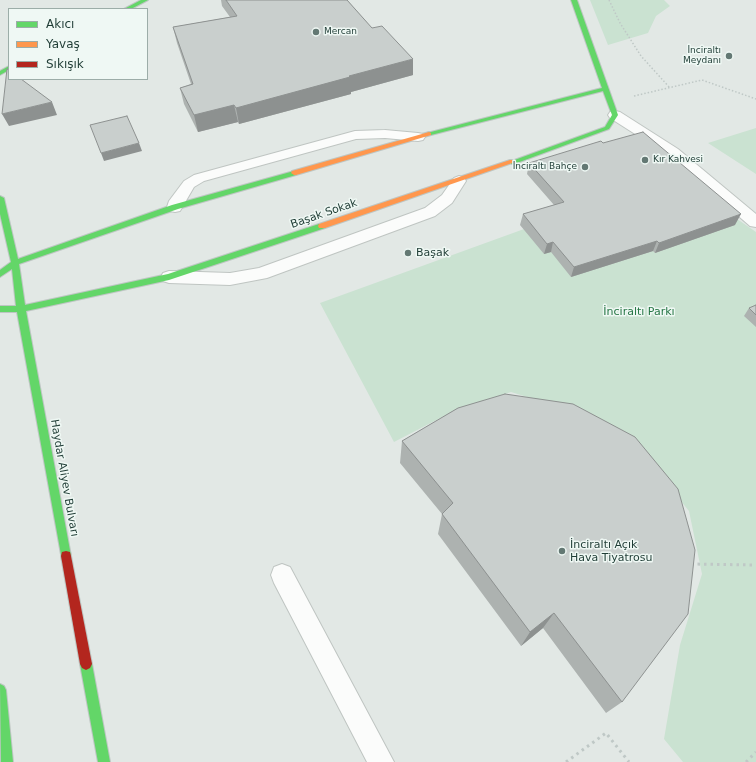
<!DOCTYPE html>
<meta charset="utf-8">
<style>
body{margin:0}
#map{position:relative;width:756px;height:762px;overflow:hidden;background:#e2e8e5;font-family:"DejaVu Sans",sans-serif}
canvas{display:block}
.legend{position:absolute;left:8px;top:8px;width:140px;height:72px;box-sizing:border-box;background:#eff8f4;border:1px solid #9cada8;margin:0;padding:5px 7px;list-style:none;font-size:12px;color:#1f3c35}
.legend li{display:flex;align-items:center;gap:8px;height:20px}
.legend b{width:20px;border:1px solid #9cada8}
</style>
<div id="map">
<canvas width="756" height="762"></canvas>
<ul class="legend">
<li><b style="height:5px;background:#63d668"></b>Akıcı</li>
<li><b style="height:5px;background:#ff974d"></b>Yavaş</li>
<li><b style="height:5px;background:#b3261e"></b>Sıkışık</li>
</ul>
</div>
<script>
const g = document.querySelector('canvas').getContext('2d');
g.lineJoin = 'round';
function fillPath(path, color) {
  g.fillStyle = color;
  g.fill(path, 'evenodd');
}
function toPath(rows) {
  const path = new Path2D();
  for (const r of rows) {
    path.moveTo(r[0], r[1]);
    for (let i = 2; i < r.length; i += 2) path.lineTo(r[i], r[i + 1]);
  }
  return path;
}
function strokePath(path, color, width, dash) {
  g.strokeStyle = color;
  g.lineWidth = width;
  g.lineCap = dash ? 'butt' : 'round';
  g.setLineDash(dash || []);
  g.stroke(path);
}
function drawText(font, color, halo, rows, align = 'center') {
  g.font = font + ' "DejaVu Sans",sans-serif';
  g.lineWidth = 3;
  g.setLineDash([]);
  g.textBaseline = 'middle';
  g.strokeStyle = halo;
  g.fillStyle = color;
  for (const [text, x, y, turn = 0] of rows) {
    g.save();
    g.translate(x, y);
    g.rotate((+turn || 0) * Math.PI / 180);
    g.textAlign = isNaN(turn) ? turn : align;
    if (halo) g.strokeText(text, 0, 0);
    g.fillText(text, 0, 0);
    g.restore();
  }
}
const green = toPath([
 [590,0,664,0,670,6,656,16,648,33,608,45],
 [756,128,756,174,708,143],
 [673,175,756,232,756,762,683,762,664,739,680,645,702,574,689,511,635,445,579,413,511,392,452,412,394,442,320,303]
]);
const pathFar1 = toPath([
 [609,0,620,23,641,56,670,88],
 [634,96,702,80,756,99]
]);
const path = toPath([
 [691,564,756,565],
 [566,762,606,733,629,762],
 [746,762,756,752]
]);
const lane = toPath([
 [615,111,620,112,678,149,756,214,756,227,750,226,668,155,610,118,608,115,610,112,615,111],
 [385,130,418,133,423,134,425,137,423,140,418,141,385,138,356,139,204,181,194,187,180,211,175,212,170,211,167,207,169,201,184,181,194,175,355,131,385,130],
 [459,176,464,178,466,181,452,203,435,216,267,278,230,285,169,283,163,281,161,277,163,273,169,271,230,273,259,268,425,208,442,195,454,178,459,176],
 [282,564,290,567,394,762,367,762,274,583,271,575,274,567,282,564]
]);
const fast = toPath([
 [141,0,148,0,131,9,124,9,141,0],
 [571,0,577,0,618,115,609,129,514,164,512,164,509,162,605,127,612,115,603,91,431,135,427,135,427,133,602,88,571,0],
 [9,66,9,70,0,75,0,71,9,66],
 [294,171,297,173,296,175,178,209,19,264,25,305,168,274,319,224,325,224,326,226,325,228,169,280,26,311,71,556,70,560,66,561,62,560,17,312,0,312,0,306,16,306,12,269,0,277,0,270,11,262,0,214,0,196,4,198,18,259,172,205,294,171],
 [86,658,90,660,92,664,110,762,98,762,80,664,82,660,86,658],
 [0,684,4,686,6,690,13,762,1,762,0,684]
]);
const slow = toPath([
 [429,132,431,133,431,135,296,175,294,175,291,173,292,171,429,132],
 [510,160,512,160,515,162,325,228,319,228,318,226,319,224,510,160]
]);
const jam = toPath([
 [66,551,70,552,71,556,92,664,90,668,86,670,82,668,80,664,61,556,62,552,66,551]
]);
const wall = toPath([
 [221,0,347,0,413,75,351,92,351,94,239,124,238,122,198,132,184,104,180,88,191,84,177,43,173,27,230,17,222,6],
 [603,143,735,225,655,253,653,251,571,277,551,252,544,254,520,225,523,214,554,205,527,174,529,163],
 [756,305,756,327,744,316,749,308],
 [458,408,622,702,606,713,543,628,521,646,438,534,442,514,400,463,402,441]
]);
const shadedWall = toPath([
 [413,59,413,75,351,92,351,94,239,124,236,108,349,76],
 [52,102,57,115,9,126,2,114],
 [234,105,238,122,198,132,194,115],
 [139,143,142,151,104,161,101,153],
 [741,214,735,225,655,253,659,243],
 [657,241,653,251,571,277,574,267],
 [553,242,551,252,544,254,547,244],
 [554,613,543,628,521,646,530,632]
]);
const building = toPath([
 [226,0,347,0,372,28,382,26,413,59,349,76,350,77,236,108,234,105,194,115,180,88,193,84,173,27,237,16,226,0],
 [7,69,9,70,9,79,21,79,52,102,2,114,7,69],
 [127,116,139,143,101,153,90,125,127,116],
 [643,132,741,214,659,243,657,241,574,267,553,242,547,244,523,214,564,202,529,163,601,141,603,143,643,132],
 [756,305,756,315,749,308,756,305],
 [505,394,573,404,635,437,678,489,695,550,688,614,622,702,554,613,530,632,442,514,453,503,402,441,458,408,505,394]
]);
const markers = [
 [316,32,4,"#637873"],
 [729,56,4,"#637873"],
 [645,160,4,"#637873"],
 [585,167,4,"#637873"],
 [408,253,4,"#637873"],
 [562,551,4,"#637873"]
];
const farPoinames = [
 ["Mercan",324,32],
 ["İnciraltı",721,51,"right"],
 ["Meydanı",721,61,"right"],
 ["Kır Kahvesi",653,160],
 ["İnciraltı Bahçe",577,167,"right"]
];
const streetNames = [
 ["Başak Sokak",324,214,-19],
 ["Haydar Aliyev Bulvarı",64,478,80]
];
const poiNames = [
 ["Başak",416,253],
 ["İnciraltı Açık",570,545],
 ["Hava Tiyatrosu",570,558]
];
const parkNames = [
 ["İnciraltı Parkı",639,312]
];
fillPath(green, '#cae2d1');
strokePath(lane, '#bfc5c2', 2);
strokePath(fast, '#bec6c3', 2);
strokePath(slow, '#bec6c3', 2);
strokePath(jam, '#bec6c3', 2);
strokePath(pathFar1, '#bfc8c6', 1.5, [1.5, 2]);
strokePath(path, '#bfc8c6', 3, [2.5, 4]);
fillPath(lane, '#fbfcfb');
fillPath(fast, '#63d668');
fillPath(slow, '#ff974d');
fillPath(jam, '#b3261e');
fillPath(wall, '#adb2b0');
fillPath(shadedWall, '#8d9190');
fillPath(building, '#c9cfcd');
strokePath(building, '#8d9190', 1);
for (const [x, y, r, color] of markers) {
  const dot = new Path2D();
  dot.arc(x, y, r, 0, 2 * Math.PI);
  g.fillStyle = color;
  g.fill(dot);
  strokePath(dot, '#eff8f4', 1.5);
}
drawText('9px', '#1f3c35', '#eff8f4', farPoinames, 'left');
drawText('11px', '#1f3c35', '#eff8f4', streetNames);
drawText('11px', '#1f3c35', '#eff8f4', poiNames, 'left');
drawText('11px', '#267645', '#eff8f4', parkNames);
</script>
